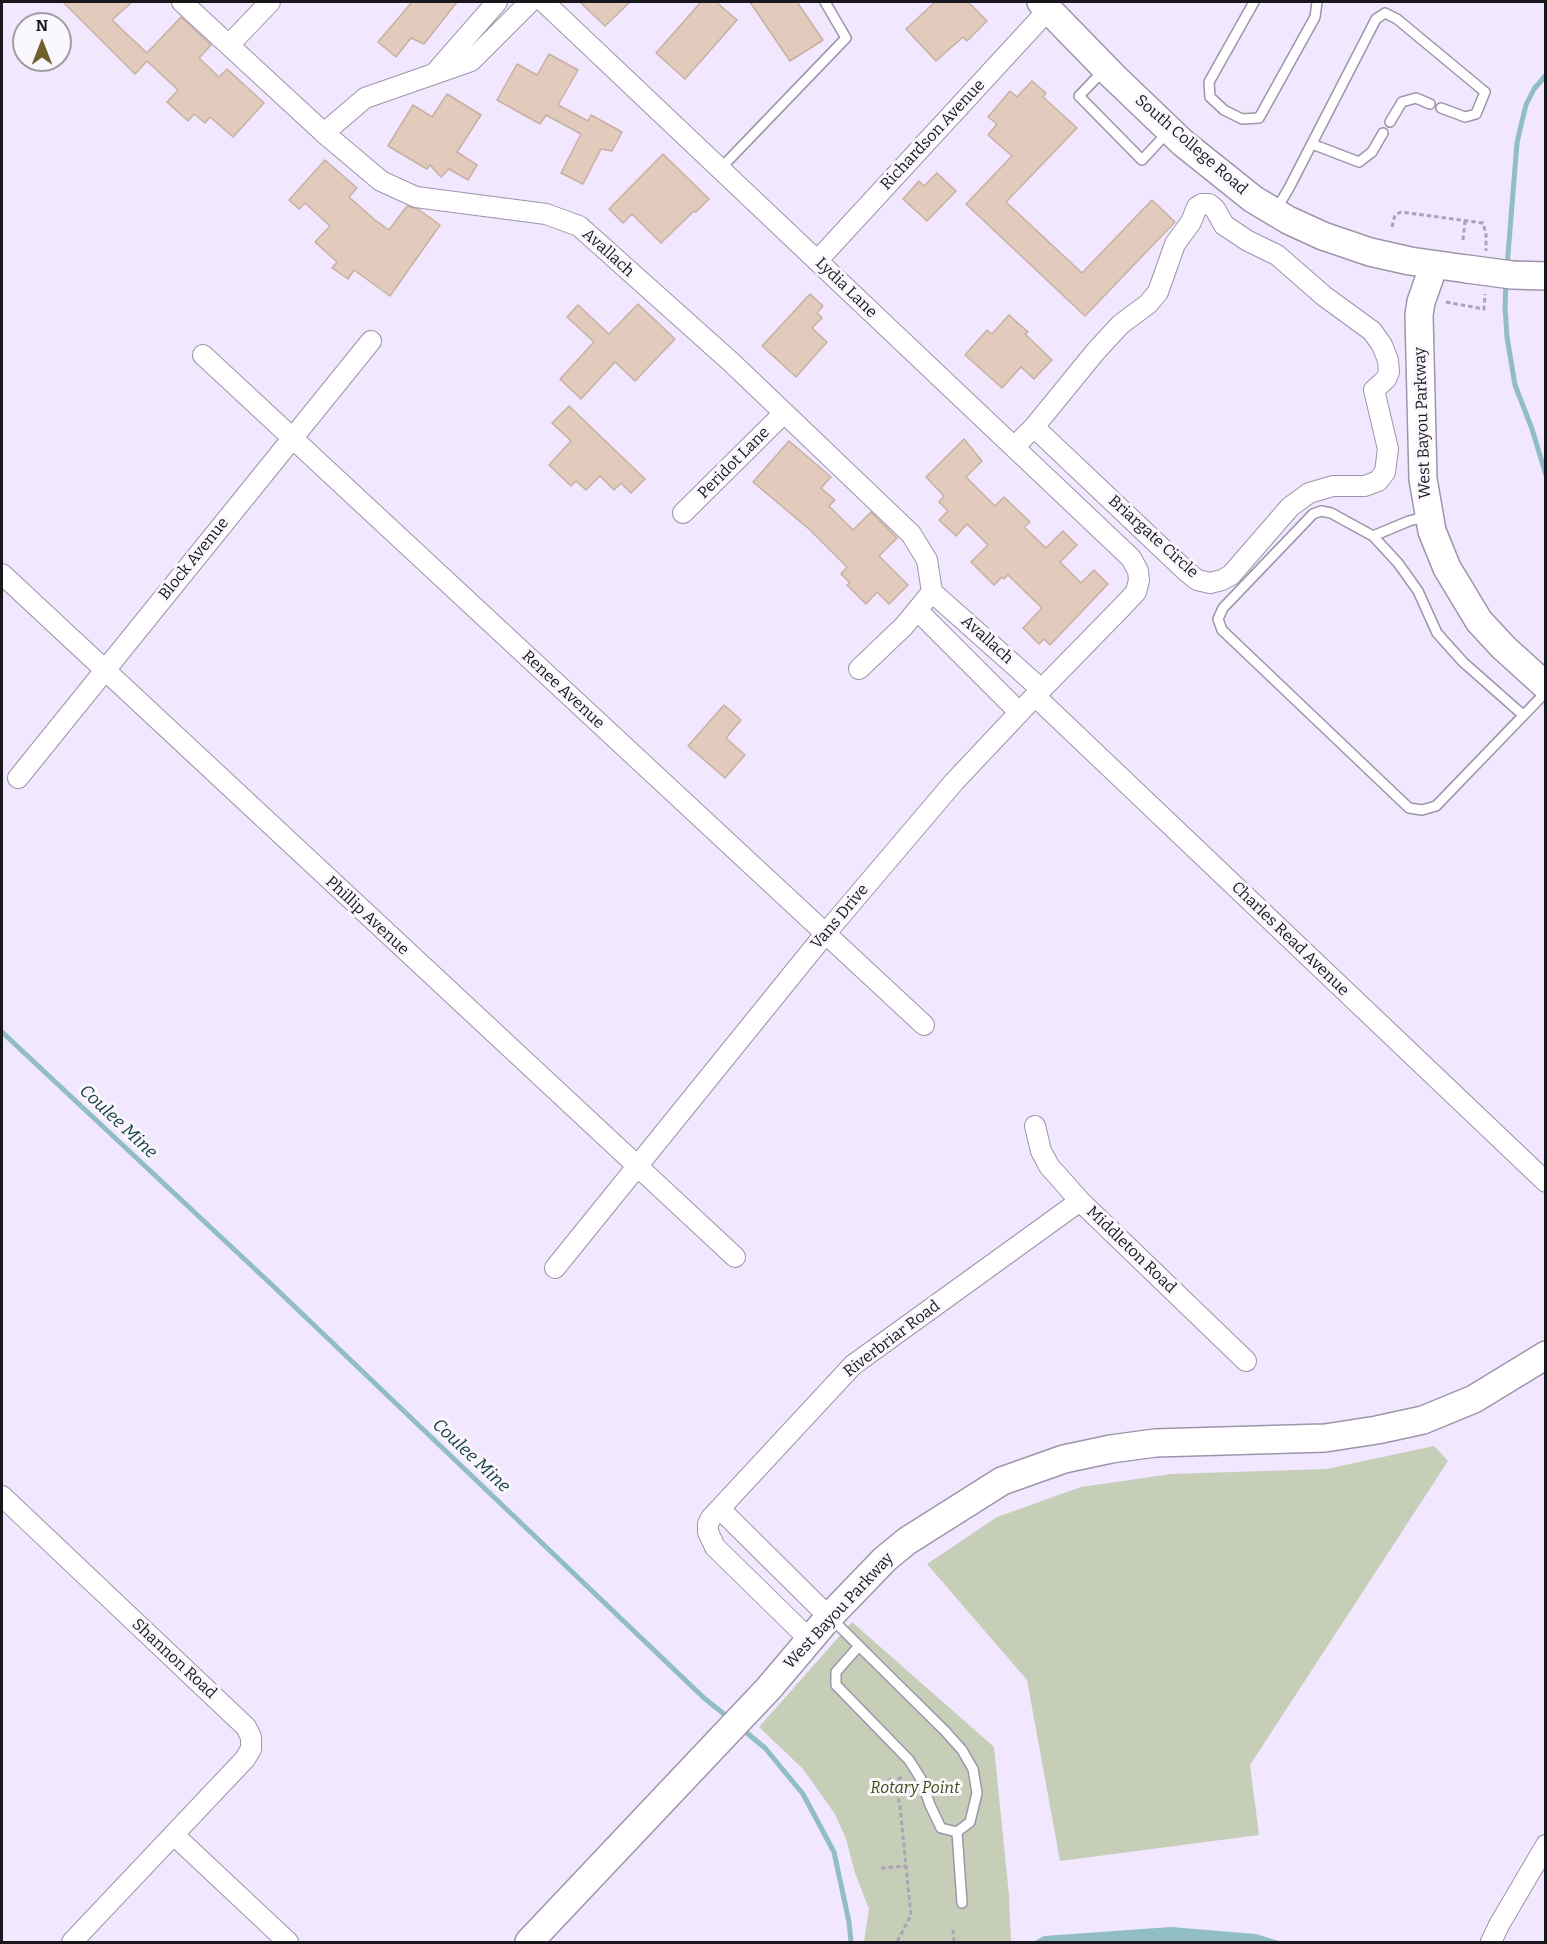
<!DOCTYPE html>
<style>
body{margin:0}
#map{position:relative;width:1547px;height:1944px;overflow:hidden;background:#f1e7fe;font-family:Bitter,serif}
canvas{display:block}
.frame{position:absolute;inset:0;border:3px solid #19161e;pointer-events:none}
.north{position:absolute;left:12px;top:12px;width:60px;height:60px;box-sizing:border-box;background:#faf8fd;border:2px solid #a09ea4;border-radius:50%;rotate:0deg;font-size:16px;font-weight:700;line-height:24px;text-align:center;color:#19161e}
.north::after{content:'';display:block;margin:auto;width:21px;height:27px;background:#6f602e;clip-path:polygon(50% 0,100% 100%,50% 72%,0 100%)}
</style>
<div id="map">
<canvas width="1547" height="1944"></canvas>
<div class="frame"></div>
<div class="north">N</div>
</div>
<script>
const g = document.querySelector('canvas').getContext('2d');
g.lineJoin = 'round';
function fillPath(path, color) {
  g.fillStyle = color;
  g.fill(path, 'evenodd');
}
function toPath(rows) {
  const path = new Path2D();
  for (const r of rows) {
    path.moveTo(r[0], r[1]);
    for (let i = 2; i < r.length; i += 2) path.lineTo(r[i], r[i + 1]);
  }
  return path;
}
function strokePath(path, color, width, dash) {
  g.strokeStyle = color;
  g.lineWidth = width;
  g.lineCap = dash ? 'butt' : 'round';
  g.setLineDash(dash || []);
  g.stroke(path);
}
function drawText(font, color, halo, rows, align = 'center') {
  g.font = font + ' Bitter,serif';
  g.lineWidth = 6;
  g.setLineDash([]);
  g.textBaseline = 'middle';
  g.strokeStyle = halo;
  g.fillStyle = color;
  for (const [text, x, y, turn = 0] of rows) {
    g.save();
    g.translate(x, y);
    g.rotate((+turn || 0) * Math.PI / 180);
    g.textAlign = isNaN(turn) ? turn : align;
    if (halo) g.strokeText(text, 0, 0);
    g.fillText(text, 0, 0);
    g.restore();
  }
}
const green = toPath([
 [1434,1446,1448,1461,1250,1765,1259,1835,1060,1861,1027,1680,927,1564,997,1517,1081,1487,1171,1474,1327,1469],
 [852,1622,994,1747,1009,1895,1011,1942,864,1942,869,1909,855,1873,846,1839,835,1814,803,1769,759,1727]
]);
const water = toPath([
 [1171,1927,1256,1934,1282,1942,1033,1942,1044,1936]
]);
const stream = toPath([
 [1507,267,1517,143,1521,125,1526,105,1534,89,1546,75],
 [1506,282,1505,307,1507,337,1515,385,1532,429,1546,475],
 [2,1032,271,1284,704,1698,729,1718],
 [741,1728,765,1748,803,1794,834,1852,849,1922,851,1942]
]);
const building = toPath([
 [63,2,132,2,112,20,147,53,181,17,211,45,199,58,219,77,227,69,264,103,233,137,210,117,205,123,194,114,188,121,167,102,178,90,147,61,135,74,63,2],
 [412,2,457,2,424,44,411,38,396,57,378,42,412,2],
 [580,2,630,2,605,26,580,2],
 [701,2,716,2,737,20,685,79,656,53,701,2],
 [750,2,797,2,823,40,790,61,750,2],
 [935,2,968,2,987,21,967,41,963,37,936,61,906,29,935,2],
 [549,54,578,70,558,105,588,121,591,115,622,132,612,151,601,149,583,184,561,173,581,134,546,115,540,124,497,100,517,64,537,75,549,54],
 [1032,81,1046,93,1043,97,1077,128,1006,202,1082,273,1152,200,1175,222,1085,316,966,204,1012,156,988,135,997,124,988,117,1010,91,1017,97,1032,81],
 [447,94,481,115,457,152,477,165,468,180,449,169,441,177,430,165,427,169,388,146,413,105,432,117,447,94],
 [663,154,709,199,696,212,694,211,661,243,632,214,623,223,609,209,663,154],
 [325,160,357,188,349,197,375,220,389,230,407,206,418,209,440,225,390,296,354,270,348,279,332,268,337,262,315,242,330,226,305,203,299,209,289,200,325,160],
 [937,173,956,191,927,221,903,199,919,181,924,186,937,173],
 [810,294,823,306,817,313,822,318,812,328,827,342,796,377,762,346,810,294],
 [638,304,675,339,635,381,615,362,581,399,560,379,594,342,567,317,578,305,609,334,638,304],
 [1009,315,1028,332,1025,334,1052,360,1034,379,1021,367,1002,388,965,355,987,330,992,334,1009,315],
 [569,406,645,479,631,493,621,483,614,490,600,476,586,490,576,481,571,486,549,465,571,441,552,423,569,406],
 [964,439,982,461,966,477,995,506,1004,497,1030,522,1024,527,1046,548,1063,531,1077,545,1060,562,1081,583,1094,570,1108,584,1050,645,1044,639,1039,644,1023,628,1042,608,1008,575,1004,579,1002,577,994,585,971,562,988,545,967,524,956,536,939,520,948,511,939,502,944,496,926,477,964,439],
 [789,441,831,477,821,488,835,500,829,506,853,530,871,512,897,538,879,556,908,585,889,604,877,592,866,604,847,585,850,583,841,574,847,567,809,529,753,482,789,441],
 [724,705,741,720,726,738,745,755,725,778,688,746,724,705]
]);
const path = toPath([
 [1392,227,1395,215,1401,212,1483,223,1486,234,1486,251],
 [1463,240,1465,221],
 [1446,302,1484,309,1485,294],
 [889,1778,897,1792,900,1806,911,1915,897,1942],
 [892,1784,903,1776],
 [881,1868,906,1866],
 [953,1930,954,1942]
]);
const lane = toPath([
 [1254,2,1209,82,1210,97,1224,110,1242,119,1259,118,1315,17,1317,2],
 [1103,71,1079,96,1142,160,1168,132],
 [1390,122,1402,102,1416,98,1430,104],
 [1312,144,1359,162,1372,152,1383,133],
 [720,169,846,38,825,2],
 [1276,210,1289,188,1376,19,1385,13,1397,19,1485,92,1476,114,1465,117,1441,108],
 [1373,536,1409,521,1428,516],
 [1523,715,1463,662,1437,633,1418,591,1398,563,1373,536,1331,513,1321,511,1313,514,1223,608,1218,619,1222,630,1409,808,1422,810,1436,806,1546,692],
 [832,1619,859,1646,945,1731,962,1750,973,1769,977,1793,970,1822,957,1832,941,1828,930,1805,921,1779,909,1760,836,1685,836,1672,859,1646],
 [957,1832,962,1903]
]);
const street = toPath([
 [182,2,324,133,381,181,416,197,546,214,579,226,731,362,911,534,927,560,932,592,904,626,859,669],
 [544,2,1131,558,1138,571,1139,580,1136,592,1121,608,1035,696,954,782,825,934,555,1268],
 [229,45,270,2],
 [434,74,497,2],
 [324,133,365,98,471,61,530,2],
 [817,261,1049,9],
 [203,355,924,1025],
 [1014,447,1034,427,1096,351,1121,324,1148,304,1158,292,1175,244,1191,222,1197,207,1202,204,1209,204,1215,209,1224,225,1248,241,1277,255,1324,296,1372,331,1382,345,1388,360,1389,372,1386,379,1374,390,1388,449,1385,472,1378,481,1365,486,1333,486,1309,493,1290,507,1231,575,1222,580,1210,583,1197,580,1186,571,1034,427],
 [683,513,784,413],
 [2,574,735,1257],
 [932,592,1041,689],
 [918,611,1019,712],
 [1035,696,1546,1182],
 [18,778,371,341],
 [1035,1126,1041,1151,1049,1166,1080,1201,1246,1361],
 [2,1496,246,1727,251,1737,251,1749,245,1759,72,1942],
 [720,1509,829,1617],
 [810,1640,715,1547,708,1532,708,1524,711,1518,853,1365,1080,1201],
 [174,1835,288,1942],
 [1491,1942,1499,1925,1546,1845]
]);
const secondary = toPath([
 [1041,2,1114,77,1183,143,1253,199,1288,220,1323,236,1370,252,1410,261,1467,269],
 [1434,265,1421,302,1419,315,1423,479,1432,531,1447,568,1479,621,1503,647,1546,686],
 [529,1942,769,1688,829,1617,885,1559,907,1541,1002,1481,1064,1459,1111,1449,1155,1443,1325,1438,1377,1430,1423,1420,1474,1399,1546,1355]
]);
const secondaryBridge = toPath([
 [1467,269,1512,275,1546,276]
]);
const streetNames = [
 ["Richardson Avenue",933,135,-47],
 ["South College Road",1191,145,41],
 ["Avallach",608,253,42],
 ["Lydia Lane",846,288,44],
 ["West Bayou Parkway",1423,423,-92],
 ["Peridot Lane",734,463,-45],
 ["Briargate Circle",1153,537,42],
 ["Block Avenue",194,559,-51],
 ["Avallach",987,640,42],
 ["Renee Avenue",563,690,43],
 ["Phillip Avenue",367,916,43],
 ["Vans Drive",840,917,-50],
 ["Charles Read Avenue",1290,939,44],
 ["Middleton Road",1131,1250,44],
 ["Riverbriar Road",892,1339,-37],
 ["West Bayou Parkway",839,1611,-47],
 ["Shannon Road",174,1659,43]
];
const parkNames = [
 ["Rotary Point",915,1789]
];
const waterNames = [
 ["Coulee Mine",118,1122,43],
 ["Coulee Mine",471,1456,43]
];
fillPath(green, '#c6ceb8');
fillPath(water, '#91bdc5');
strokePath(stream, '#91bdc5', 5);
fillPath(building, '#e2cabc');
strokePath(building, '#c7b0a2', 1.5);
strokePath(lane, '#9e95aa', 12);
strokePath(street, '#9e95aa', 22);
strokePath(secondary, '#9e95aa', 30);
strokePath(path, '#aca4b6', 3, [4.5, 3]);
strokePath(lane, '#fff', 9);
strokePath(street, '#fff', 20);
strokePath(secondary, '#fff', 27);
strokePath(secondaryBridge, '#9e95aa', 30, []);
strokePath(secondaryBridge, '#fff', 27);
drawText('16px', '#19161e', '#faf8fd', streetNames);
drawText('italic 16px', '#3c4a15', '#faf8fd', parkNames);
drawText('italic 18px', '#143d44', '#faf8fd', waterNames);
</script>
